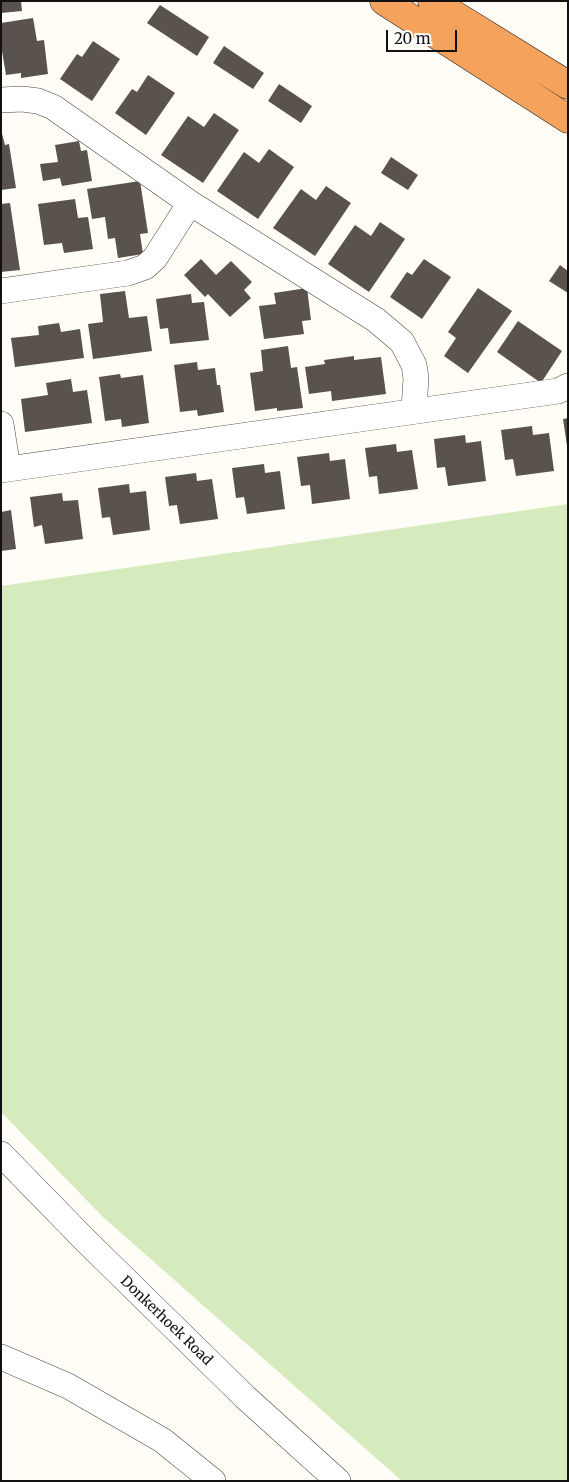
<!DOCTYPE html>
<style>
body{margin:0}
#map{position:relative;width:569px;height:1482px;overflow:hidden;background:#fffdf5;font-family:Merriweather,serif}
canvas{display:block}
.frame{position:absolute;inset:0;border:2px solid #111;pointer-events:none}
.scale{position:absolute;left:386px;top:30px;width:71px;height:22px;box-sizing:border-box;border:2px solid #111;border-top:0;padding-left:6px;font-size:15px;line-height:18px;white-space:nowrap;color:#111;-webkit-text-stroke:4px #fff;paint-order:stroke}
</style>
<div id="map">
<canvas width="569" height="1482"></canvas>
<div class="frame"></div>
<div class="scale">20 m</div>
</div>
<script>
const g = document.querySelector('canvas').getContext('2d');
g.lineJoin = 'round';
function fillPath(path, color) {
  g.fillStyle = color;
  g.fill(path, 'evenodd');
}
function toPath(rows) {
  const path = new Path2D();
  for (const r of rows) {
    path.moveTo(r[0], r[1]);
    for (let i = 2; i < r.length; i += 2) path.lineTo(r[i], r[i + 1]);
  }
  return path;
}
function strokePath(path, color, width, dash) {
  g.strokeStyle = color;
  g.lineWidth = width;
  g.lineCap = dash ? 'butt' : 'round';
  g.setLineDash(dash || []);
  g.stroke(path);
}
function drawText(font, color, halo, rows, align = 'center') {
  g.font = font + ' Merriweather,serif';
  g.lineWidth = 5;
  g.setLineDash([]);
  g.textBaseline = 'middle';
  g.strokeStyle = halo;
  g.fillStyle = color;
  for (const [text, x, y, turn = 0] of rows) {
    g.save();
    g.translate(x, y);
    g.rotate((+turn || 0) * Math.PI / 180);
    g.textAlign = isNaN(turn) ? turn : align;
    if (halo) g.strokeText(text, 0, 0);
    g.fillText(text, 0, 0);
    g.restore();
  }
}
const green = toPath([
 [568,504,568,1481,402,1481,103,1217,1,1112,1,586]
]);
const building = toPath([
 [1,1,21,1,22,11,1,13],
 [160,5,209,37,197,56,147,23],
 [33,18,37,41,44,40,48,74,21,78,21,73,6,75,1,45,1,23],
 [93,41,120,59,92,101,60,79,77,54,82,57],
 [224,46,264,73,253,89,213,63],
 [148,75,175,93,146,135,115,113,132,89,137,92],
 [279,84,312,106,301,123,268,101],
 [214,113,239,130,203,183,161,155,188,116,204,127],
 [1,130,5,145,9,144,16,188,1,190],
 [79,141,81,151,87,150,92,181,62,186,60,178,43,181,40,164,58,162,55,145],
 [269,149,294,167,258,219,217,191,244,152,259,163],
 [391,157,418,175,408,190,381,173],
 [140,181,148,233,140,234,143,254,118,258,115,238,108,239,105,217,92,219,87,189],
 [326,186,351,203,315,256,273,228,301,189,316,200],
 [75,199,78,218,88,217,93,249,64,253,62,243,44,245,38,204],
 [10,203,20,270,1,272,1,204],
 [380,222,405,239,369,292,328,264,355,225,371,236],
 [201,259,216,275,231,261,252,282,244,290,251,298,230,317,208,294,205,297,184,275],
 [424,259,451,277,422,319,390,297,407,272,412,275],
 [560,265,568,271,568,293,549,281],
 [307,288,311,320,302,321,304,334,264,339,259,306,276,304,274,293],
 [478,288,512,311,468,373,444,356,456,338,448,332],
 [125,291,129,318,147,316,152,351,93,359,88,324,103,322,100,294],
 [191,294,192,303,204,302,209,340,170,344,168,328,160,329,156,299],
 [518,321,562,351,541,383,497,352],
 [59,323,61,332,80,329,84,358,15,367,11,338,39,335,38,326],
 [288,346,291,368,297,367,303,408,277,411,277,408,255,411,250,373,263,371,261,350],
 [354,356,354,360,381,357,386,394,332,401,331,391,309,394,305,367,325,364,324,360],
 [197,362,198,370,215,368,217,385,220,385,224,412,198,416,197,410,180,412,174,365],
 [120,374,121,378,143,375,149,423,122,427,121,419,105,421,99,377],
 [71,379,73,392,87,390,92,423,25,432,21,399,48,395,46,383],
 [568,418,568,446,567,446,563,419],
 [532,426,533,435,549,433,554,471,516,476,513,459,505,460,501,430],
 [465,435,466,443,481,441,486,481,448,486,445,467,437,468,434,439],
 [396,444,397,452,412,450,418,489,379,494,377,476,369,477,365,448],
 [329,453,330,461,345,459,350,499,312,504,310,485,301,486,297,457],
 [264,464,265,473,280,471,285,509,247,514,244,497,236,498,232,468],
 [196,473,197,481,212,479,218,519,180,524,177,505,169,506,165,477],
 [129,484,130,493,146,491,150,530,113,535,110,517,102,518,98,488],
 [62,493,63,501,78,500,83,539,45,544,42,525,34,527,30,497],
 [11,510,16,549,1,551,1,512]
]);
const minor = toPath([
 [1,100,22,99,38,101,53,107,190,203,376,320,402,342,414,365,416,378,414,409],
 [1,291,128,273,145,267,155,258,190,203],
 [1,424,8,469],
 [1,470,558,391,568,386],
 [1,1154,85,1240,245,1397,338,1481],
 [1,1357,68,1386,162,1440,213,1481]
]);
const highway = toPath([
 [384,1,568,119],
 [432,1,568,85]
]);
const streetNames = [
 ["Donkerhoek Road",166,1321,44]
];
fillPath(green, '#d5ebbd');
fillPath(building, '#5a524d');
strokePath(minor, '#444', 26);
strokePath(highway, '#222', 29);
strokePath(minor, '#fff', 25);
strokePath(highway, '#f5a25d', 28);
drawText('14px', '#111', '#fff', streetNames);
</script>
